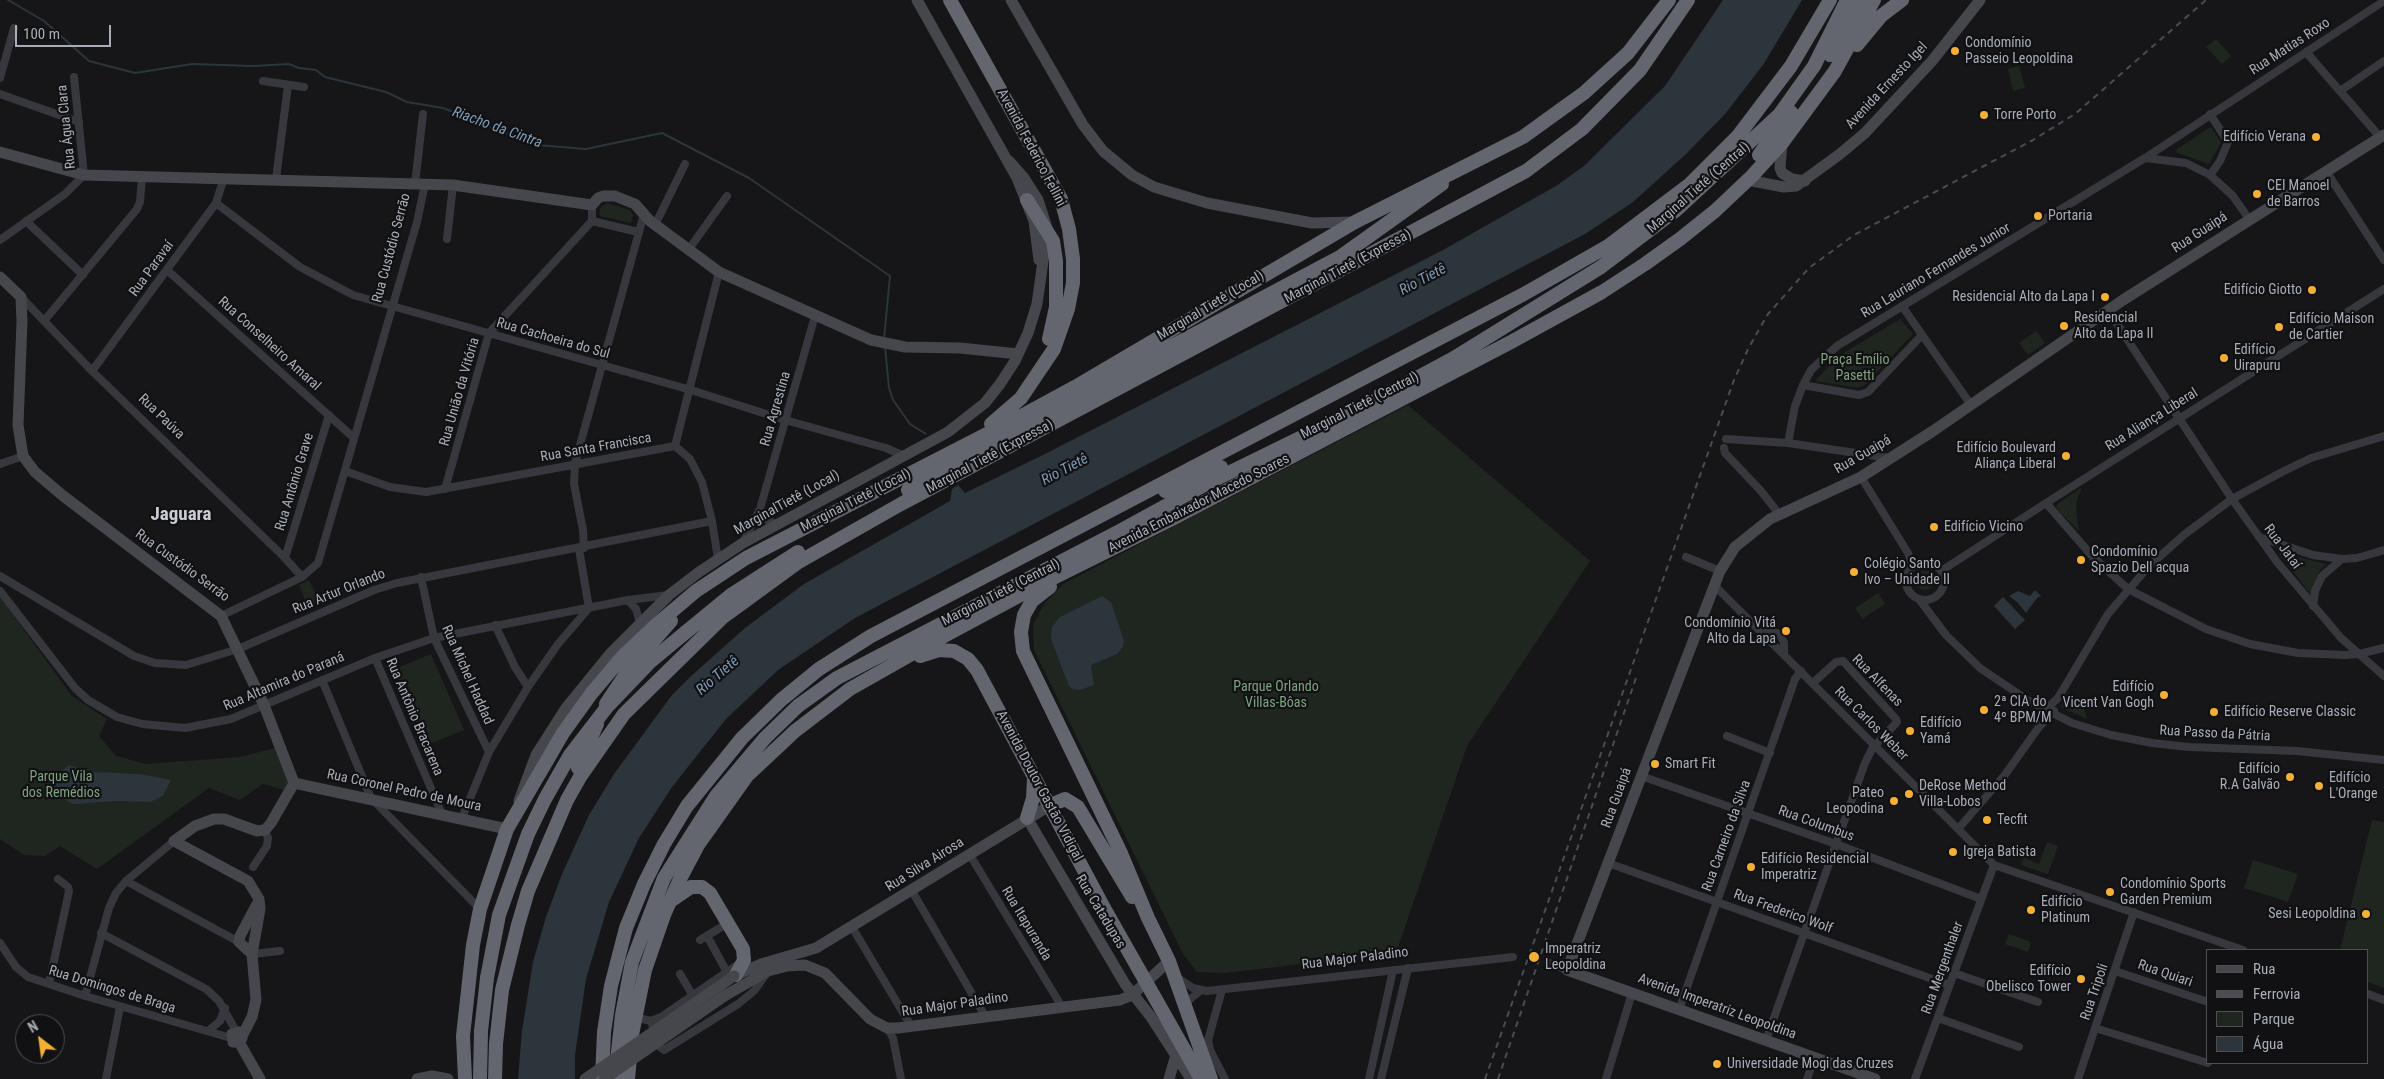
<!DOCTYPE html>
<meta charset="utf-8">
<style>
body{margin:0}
#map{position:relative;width:2384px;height:1079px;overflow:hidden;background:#161618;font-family:"Roboto Condensed",sans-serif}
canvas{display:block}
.legend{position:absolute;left:2206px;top:949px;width:162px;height:115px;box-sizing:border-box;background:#111113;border:1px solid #4d4f55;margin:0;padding:6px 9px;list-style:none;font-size:15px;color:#a8adb8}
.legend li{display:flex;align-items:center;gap:10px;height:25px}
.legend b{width:25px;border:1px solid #4d4f55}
.north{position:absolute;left:15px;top:1014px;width:50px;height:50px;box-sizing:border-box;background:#111113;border:1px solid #4d4f55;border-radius:50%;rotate:330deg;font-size:14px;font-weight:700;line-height:20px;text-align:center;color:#a8adb8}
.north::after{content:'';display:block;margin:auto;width:18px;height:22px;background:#f2b134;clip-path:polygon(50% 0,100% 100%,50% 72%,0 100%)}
.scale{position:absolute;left:15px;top:25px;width:96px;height:22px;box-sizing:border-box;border:2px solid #a8adb8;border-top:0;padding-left:6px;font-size:15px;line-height:18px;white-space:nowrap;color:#a8adb8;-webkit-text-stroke:4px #111113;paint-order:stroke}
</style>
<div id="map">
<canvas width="2384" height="1079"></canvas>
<ul class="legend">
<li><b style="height:6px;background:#45474d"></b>Rua</li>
<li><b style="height:6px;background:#4a4c52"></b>Ferrovia</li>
<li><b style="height:14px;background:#1e261f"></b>Parque</li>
<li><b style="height:14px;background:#2c353c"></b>Água</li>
</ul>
<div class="north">N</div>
<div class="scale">100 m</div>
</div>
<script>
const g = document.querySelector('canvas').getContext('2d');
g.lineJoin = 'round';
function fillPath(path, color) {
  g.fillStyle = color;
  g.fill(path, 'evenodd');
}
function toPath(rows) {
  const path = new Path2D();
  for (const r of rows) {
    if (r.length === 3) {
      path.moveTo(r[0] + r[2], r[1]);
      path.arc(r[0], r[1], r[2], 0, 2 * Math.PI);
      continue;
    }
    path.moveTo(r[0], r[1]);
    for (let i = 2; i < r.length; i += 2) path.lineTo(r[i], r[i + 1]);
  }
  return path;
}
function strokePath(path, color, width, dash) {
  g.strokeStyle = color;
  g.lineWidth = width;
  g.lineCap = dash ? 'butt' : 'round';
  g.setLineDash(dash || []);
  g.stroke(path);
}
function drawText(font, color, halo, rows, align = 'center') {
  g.font = font + ' "Roboto Condensed",sans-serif';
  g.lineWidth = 4.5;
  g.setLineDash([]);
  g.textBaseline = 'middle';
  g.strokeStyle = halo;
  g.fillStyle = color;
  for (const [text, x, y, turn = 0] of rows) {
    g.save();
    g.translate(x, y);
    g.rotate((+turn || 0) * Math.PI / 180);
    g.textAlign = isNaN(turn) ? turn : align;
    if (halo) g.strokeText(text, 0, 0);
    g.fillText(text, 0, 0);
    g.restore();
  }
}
const green = toPath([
 [2216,39,2231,56,2222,64,2206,47],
 [2019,66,2025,88,2013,91,2008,69],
 [2209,128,2212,128,2221,143,2209,164,2176,152,2177,149],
 [607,203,630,210,633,215,631,223,600,216,600,208],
 [1900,319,1913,334,1865,385,1858,388,1815,381,1837,357],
 [2036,331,2045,343,2028,355,2019,343],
 [1408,405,1590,561,1467,746,1396,953,1225,973,1197,972,1183,954,1034,650,1033,625,1044,604,1063,584],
 [2082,487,2077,500,2076,511,2079,531,2058,510,2056,505],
 [2278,552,2326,564,2318,573,2312,596],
 [1925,580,10],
 [309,580,320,603,309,609,299,585],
 [1878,593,1885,604,1862,619,1855,608],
 [0,597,72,696,107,719,99,736,116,756,146,764,240,757,275,748,288,782,284,790,263,784,240,800,209,788,97,869,60,846,45,856,24,855,0,839],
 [431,654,464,730,425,746,392,670],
 [2068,692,2083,704,2087,719,2061,707,2062,702],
 [2372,820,2384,822,2384,988,2368,982,2368,950,2340,950],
 [2047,842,2058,846,2048,874,2021,865,2024,858,2039,864],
 [2253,860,2298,874,2288,902,2244,888],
 [2009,934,2031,942,2028,952,2005,944]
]);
const water = toPath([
 [1723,0,1802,0,1763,65,1725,114,1686,154,1633,202,1585,234,855,618,778,670,726,719,672,787,639,838,609,902,586,979,575,1055,575,1079,518,1079,522,1031,533,962,546,917,562,874,589,815,614,774,672,695,690,677,745,628,804,584,950,501,952,489,958,485,965,493,1045,454,1443,250,1556,186,1584,166,1665,86],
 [2035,590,2041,596,2037,598,2026,613,2018,603,2009,596,2018,591,2030,596],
 [1102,596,1111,602,1124,641,1123,647,1117,654,1091,665,1094,685,1080,690,1073,689,1069,686,1051,639,1052,627,1060,617],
 [2003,597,2025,620,2015,629,1994,606],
 [69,765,91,772,139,774,171,780,163,796,150,802,118,801,73,804,58,796,52,787,57,775]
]);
const stream = toPath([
 [8,0,44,21,89,61,135,73,192,64,253,66,289,64,299,68,316,70,325,77,386,92,407,102,443,108,537,145,586,149,662,133,749,178,890,276,884,339],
 [885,347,889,388,893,400,910,424,926,434]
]);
const street = toPath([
 [2306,52,2380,137],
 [0,78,14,28],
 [263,81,304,87],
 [2340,91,2384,61],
 [0,94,79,122],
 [2145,158,2186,163,2210,175,2233,196,2249,219],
 [2326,171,2384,260],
 [2210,175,2220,161,2228,142,2210,114],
 [276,179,288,85],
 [415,184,423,114],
 [216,203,300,267,353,295,691,390,785,420,886,448,904,456],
 [592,205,592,221,638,232],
 [26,221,83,275],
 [655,225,685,164],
 [447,239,453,185],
 [0,240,65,194,84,175,74,77],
 [689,249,727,196],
 [167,270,354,438],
 [21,297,92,371,285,558,302,577],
 [1902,306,1971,405],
 [2108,310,2232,499,2277,562,2341,638,2384,676],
 [44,321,137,209,140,202,142,177],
 [92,371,216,203,224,178],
 [1803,385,1859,395,1868,392,1922,335],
 [1726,439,1788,443,1890,458],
 [1788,443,1795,406,1803,385,1811,370,1837,346,2145,158,2384,1],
 [675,446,719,272],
 [675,446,690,459,702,482,712,521,718,559],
 [1724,448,1725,453,1761,491,1779,514],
 [0,464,23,456],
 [345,471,390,487,426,492,675,446],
 [1861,477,1908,553,1913,567],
 [445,489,489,333,592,221],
 [2046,503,2093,557,2128,589,2206,629,2250,644,2298,653,2346,655,2359,654,2384,648],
 [760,509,768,521,776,524],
 [2259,537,2313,555,2342,559,2357,558,2384,550],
 [743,542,760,509,815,316],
 [584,548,583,530,574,484,575,463,644,214],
 [1686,557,1720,571],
 [285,558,329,415],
 [1925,581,19],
 [1941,571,2046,503,2384,289],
 [0,576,134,656,155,663,186,665,238,649,374,590,397,583,712,521],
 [421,577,434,638,489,752],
 [1714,585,1994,865,2243,950],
 [0,591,75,688,88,700,117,717,142,724,185,728,231,719,375,658,434,638,628,600,669,595],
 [1919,599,1946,635,1980,668,2029,701,2072,723,2111,735,2152,743,2189,747,2297,751,2384,760],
 [628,600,636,609,640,623],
 [2313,606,2315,591,2322,576,2342,559],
 [221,616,302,577,318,563,417,222,425,184],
 [495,625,515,667,528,687],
 [1762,631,1772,631,1779,634,1784,642,1784,653],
 [375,658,442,814],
 [322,680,371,798,480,909],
 [2039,727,2045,710,2058,698,2108,614,2149,566,2185,534,2232,499,2282,472,2311,458,2384,436],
 [1727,736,1770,753],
 [1641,776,1836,844,1981,899],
 [462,818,489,752,528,687,558,644,589,608,579,549],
 [1958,829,2004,776,2039,727,2054,711],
 [970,855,1062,1007],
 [1608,863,1949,985],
 [253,867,267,846,268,838,265,830],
 [126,881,239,942],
 [912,891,985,1016],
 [852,927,911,1026],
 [101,933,206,989,219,1001,236,1031],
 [707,936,727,972],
 [700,940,723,926],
 [0,943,16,967,28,977,85,996,231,1038],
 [252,954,280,951],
 [1549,963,1567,970],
 [2115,971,2208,1002],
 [1954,973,2038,1002],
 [680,974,693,996],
 [1178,978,1193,988,1207,991,1513,957],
 [49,984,69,891,68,887,58,879],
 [1222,990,1208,1040,1210,1050,1225,1079],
 [2368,994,2384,1000],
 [85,996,109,908,116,893,126,881,174,841],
 [1186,1008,1189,1000,1200,991],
 [1679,1010,1795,679,1801,671],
 [635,1017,651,1021,661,1017,740,963],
 [1938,1018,2019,1047],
 [651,1021,660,1047,664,1050,738,1004,754,991,767,973],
 [887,1028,893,1038,901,1079],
 [2095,1028,2208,1063],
 [208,1031,220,1021,225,1008],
 [1766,1040,1865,763,1872,749,1897,722,1896,719,1843,661,1836,662,1813,683],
 [106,1079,120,1007],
 [1369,1079,1393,970],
 [1381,1079,1408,968],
 [1606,1079,1632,993],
 [1807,1079,1815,1057],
 [1915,1079,1994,865],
 [2078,1079,2134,912]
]);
const secondary = toPath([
 [917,0,1017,178,1034,221,1039,260],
 [1011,0,1083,125,1103,151,1132,175,1154,187,1207,203,1312,223,1353,222],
 [1782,143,1780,168,1782,173,1792,179,1805,181],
 [0,152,84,175,453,185,592,205,598,198,603,196,615,196,635,204,650,221,719,272,871,340,905,347,960,348,1018,354],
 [1747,180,1784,187,1796,186,1840,154,1865,133,1932,61,1980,0],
 [0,277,21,297,22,322,18,425,23,456,35,472,62,495,221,616,264,705,294,783],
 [294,783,507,829],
 [519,801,536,755,566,708,610,654,669,595,699,572,743,543,948,432,985,403,1000,384,1015,361,1028,333,1037,304,1046,240,1049,234,1038,200,1024,178,1009,161],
 [1027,818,1125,984,1151,1017,1191,1079],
 [252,954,239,942,240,936,257,904],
 [734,976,761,964,816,948,1049,806],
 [726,995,768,971,787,966,805,965,825,973,870,1019,887,1028,898,1028,1120,1000,1132,995,1169,961],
 [239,1042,252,1017,256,1000,252,954,260,909,259,899,248,881,174,841,195,826,214,819,224,819,257,831,265,830,271,823,294,783],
 [239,1042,260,1079],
 [239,1042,233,1042,232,1034,239,1032,242,1038],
 [417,1079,432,1076,448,1079],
 [1169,1079,1176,1055],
 [1875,1079,1567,970,1720,571,1735,547,1770,519,1861,477,1933,431,2123,300,2384,135]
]);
const highway = toPath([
 [950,0,1061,199,1069,229,1073,259,1073,283,1068,309,1054,349,1021,398,991,424],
 [1857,45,1881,16,1902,0],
 [1830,55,1860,0],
 [1759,155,1791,112],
 [1027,200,1053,241,1056,261,1056,307,1049,339],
 [908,490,1059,406,1340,257,1442,184],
 [1165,491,1221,467],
 [1050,587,1032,601,1024,615,1021,632,1023,651,1120,851,1148,918,1169,961,1211,1079],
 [686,632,731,595,798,552],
 [920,656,939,650,954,651,968,659,977,670,1104,908,1201,1079],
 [606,704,630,668,671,621],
 [578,768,597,724],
 [1049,806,1065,799,1078,807,1132,897],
 [1027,818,1033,798,1034,779],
 [672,900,691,887,702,887,710,893,743,949,744,960,736,975],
 [602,1078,604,1032,611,986,626,928,644,884,664,844,687,806,742,738,781,700,819,669,871,636,1524,294,1608,246,1690,184,1738,136,1791,66,1830,0],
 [465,1079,463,1036,473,945,480,909,507,829,563,733,591,694,623,656,657,624,696,591,746,558,1016,419,1075,387,1355,222,1523,137,1584,93,1628,53,1669,0],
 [480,1079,481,1031,487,978],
 [495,1079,496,1044,502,990,518,925,528,891,567,800,580,777,624,714,723,617,797,563,901,504,1526,171,1582,129,1640,70,1688,0],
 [615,1079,622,1015,632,962,664,878,716,796,765,738,798,706,837,678,1118,532,1204,485,1363,407,1454,358,1601,267,1675,211,1779,115,1814,66,1847,0],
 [628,1079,632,1035,645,970,664,915,679,881,698,845,747,776,795,731,850,689,933,642,1037,586,1174,518,1511,342,1602,292,1645,264,1680,239,1715,211,1752,176,1782,143,1835,71,1874,0]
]);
const rail = toPath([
 [1485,1079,1734,380,1749,347,1768,314,1809,268,1854,235,2033,140,2075,114,2206,0],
 [1498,1079,1637,675]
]);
const secondaryBridge = toPath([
 [585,1079,734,976],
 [604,1079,726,995]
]);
const highwayBridge = toPath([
 [487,978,499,915,528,834,545,799,570,755,607,707,651,661,686,632]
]);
const markers = [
 [1955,51,5,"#f2b134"],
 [1984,115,5,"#f2b134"],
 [2316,137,5,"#f2b134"],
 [2257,194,5,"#f2b134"],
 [2038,216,5,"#f2b134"],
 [2312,290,5,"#f2b134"],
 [2105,297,5,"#f2b134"],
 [2064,326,5,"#f2b134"],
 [2279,327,5,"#f2b134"],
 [2224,358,5,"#f2b134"],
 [2066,456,5,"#f2b134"],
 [1934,527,5,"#f2b134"],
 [2081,560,5,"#f2b134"],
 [1854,572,5,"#f2b134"],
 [1786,631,5,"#f2b134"],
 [2164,695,5,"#f2b134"],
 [1984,710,5,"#f2b134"],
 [2214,712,5,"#f2b134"],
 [1910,731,5,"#f2b134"],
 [1655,764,5,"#f2b134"],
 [2290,777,5,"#f2b134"],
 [2319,786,5,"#f2b134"],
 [1909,794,5,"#f2b134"],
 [1894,801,5,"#f2b134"],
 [1987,820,5,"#f2b134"],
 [1953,852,5,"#f2b134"],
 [1751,867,5,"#f2b134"],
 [2110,892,5,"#f2b134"],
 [2031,910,5,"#f2b134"],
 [2366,914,5,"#f2b134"],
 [1534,957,6,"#f2b134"],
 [2081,979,5,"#f2b134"],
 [1717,1064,5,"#f2b134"]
];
const poiNames = [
 ["Condomínio",1965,43],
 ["Passeio Leopoldina",1965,59],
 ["Torre Porto",1994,115],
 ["Edifício Verana",2306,137,"right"],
 ["CEI Manoel",2267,186],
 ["de Barros",2267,202],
 ["Portaria",2048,216],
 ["Edifício Giotto",2302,290,"right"],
 ["Residencial Alto da Lapa I",2095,297,"right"],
 ["Residencial",2074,318],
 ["Alto da Lapa II",2074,334],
 ["Edifício Maison",2289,319],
 ["de Cartier",2289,335],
 ["Edifício",2234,350],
 ["Uirapuru",2234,366],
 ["Edifício Boulevard",2056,448,"right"],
 ["Aliança Liberal",2056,464,"right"],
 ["Edifício Vicino",1944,527],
 ["Condomínio",2091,552],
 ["Spazio Dell acqua",2091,568],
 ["Colégio Santo",1864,564],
 ["Ivo – Unidade II",1864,580],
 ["Condomínio Vitá",1776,623,"right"],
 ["Alto da Lapa",1776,639,"right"],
 ["Edifício",2154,687,"right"],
 ["Vicent Van Gogh",2154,703,"right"],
 ["2ª CIA do",1994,702],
 ["4º BPM/M",1994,718],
 ["Edifício Reserve Classic",2224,712],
 ["Edifício",1920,723],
 ["Yamá",1920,739],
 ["Smart Fit",1665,764],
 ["Edifício",2280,769,"right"],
 ["R.A Galvão",2280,785,"right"],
 ["Edifício",2329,778],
 ["L'Orange",2329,794],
 ["DeRose Method",1919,786],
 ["Villa-Lobos",1919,802],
 ["Pateo",1884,793,"right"],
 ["Leopodina",1884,809,"right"],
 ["Tecfit",1997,820],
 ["Igreja Batista",1963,852],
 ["Edifício Residencial",1761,859],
 ["Imperatriz",1761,875],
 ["Condomínio Sports",2120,884],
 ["Garden Premium",2120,900],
 ["Edifício",2041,902],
 ["Platinum",2041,918],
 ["Sesi Leopoldina",2356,914,"right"],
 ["Imperatriz",1545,949],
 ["Leopoldina",1545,965],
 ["Edifício",2071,971,"right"],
 ["Obelisco Tower",2071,987,"right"],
 ["Universidade Mogi das Cruzes",1727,1064]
];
const streetNames = [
 ["Rua Matias Roxo",2290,47,-33],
 ["Avenida Ernesto Igel",1887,86,-47],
 ["Rua Água Clara",67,127,-96],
 ["Avenida Federico Fellini",1031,148,62],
 ["Marginal Tietê (Central)",1699,188,-41],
 ["Rua Guaipá",2200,233,-33],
 ["Rua Custódio Serrão",392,248,-75],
 ["Marginal Tietê (Expressa)",1348,267,-28],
 ["Rua Paravaí",152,269,-54],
 ["Rua Lauriano Fernandes Junior",1936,271,-31],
 ["Marginal Tietê (Local)",1211,306,-31],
 ["Rua Cachoeira do Sul",553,339,16],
 ["Rua Conselheiro Amaral",269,344,42],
 ["Rua União da Vitória",460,392,-74],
 ["Marginal Tietê (Central)",1360,406,-27],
 ["Rua Agrestina",776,409,-74],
 ["Rua Paúva",161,417,44],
 ["Rua Aliança Liberal",2152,420,-32],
 ["Rua Santa Francisca",596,448,-10],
 ["Rua Guaipá",1863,455,-30],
 ["Marginal Tietê (Expressa)",990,457,-28],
 ["Rua Antônio Grave",295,482,-73],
 ["Marginal Tietê (Local)",856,501,-27],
 ["MarginalTietê (Local)",787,503,-29],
 ["Avenida Embaixador Macedo Soares",1199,504,-27],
 ["Rua Jataí",2282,547,53],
 ["Rua Custódio Serrão",182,566,36],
 ["Rua Artur Orlando",339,592,-22],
 ["Marginal Tietê (Central)",1001,593,-27],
 ["Rua Michel Haddad",467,675,66],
 ["Rua Alfenas",1877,681,46],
 ["Rua Altamira do Paraná",284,682,-23],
 ["Rua Antônio Bracarena",414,717,67],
 ["Rua Carlos Weber",1871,724,45],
 ["Rua Passo da Pátria",2215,734,3],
 ["Avenida Doutor Gastão Vidigal",1039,786,62],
 ["Rua Coronel Pedro de Moura",404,791,12],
 ["Rua Guaipá",1617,798,-70],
 ["Rua Columbus",1816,824,20],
 ["Rua Carneiro da Silva",1727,836,-70],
 ["Rua Silva Airosa",925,865,-32],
 ["Rua Catadupas",1100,912,59],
 ["Rua Frederico Wolf",1783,912,20],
 ["Rua Itapuranda",1026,924,59],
 ["Rua Major Paladino",1355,959,-7],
 ["Rua Mergenthaler",1943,968,-70],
 ["Rua Quiari",2165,974,19],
 ["Rua Domingos de Braga",112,990,17],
 ["Rua Tripoli",2095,992,-71],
 ["Rua Major Paladino",955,1005,-8],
 ["Avenida Imperatriz Leopoldina",1717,1007,20]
];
const parkNames = [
 ["Praça Emílio",1855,360],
 ["Pasetti",1855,376],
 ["Parque Orlando",1276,687],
 ["Villas-Bôas",1276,703],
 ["Parque Vila",61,777],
 ["dos Remédios",61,793]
];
const waterNames = [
 ["Riacho da Cintra",497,128,20],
 ["Rio Tietê",1423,280,-28],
 ["Rio Tietê",1065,470,-28],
 ["Rio Tietê",718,676,-41]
];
const districtNames = [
 ["Jaguara",181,515]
];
fillPath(green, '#1e261f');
fillPath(water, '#2c353c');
strokePath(stream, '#2c353c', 2);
strokePath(street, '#37383d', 8);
strokePath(secondary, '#45474d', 11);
strokePath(highway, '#63666e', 14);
strokePath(rail, '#4a4c52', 2, [6, 5]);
strokePath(secondaryBridge, '#45474d', 11);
strokePath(highwayBridge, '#63666e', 14);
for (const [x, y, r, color] of markers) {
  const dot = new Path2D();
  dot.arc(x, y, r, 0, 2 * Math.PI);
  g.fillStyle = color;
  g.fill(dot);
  strokePath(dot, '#111113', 2);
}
drawText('14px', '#a8adb8', '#111113', poiNames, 'left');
drawText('14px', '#a8adb8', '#111113', streetNames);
drawText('14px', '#7fa381', '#111113', parkNames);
drawText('italic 15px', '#7f9bb3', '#111113', waterNames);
drawText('bold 19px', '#c9ccd4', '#111113', districtNames);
</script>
